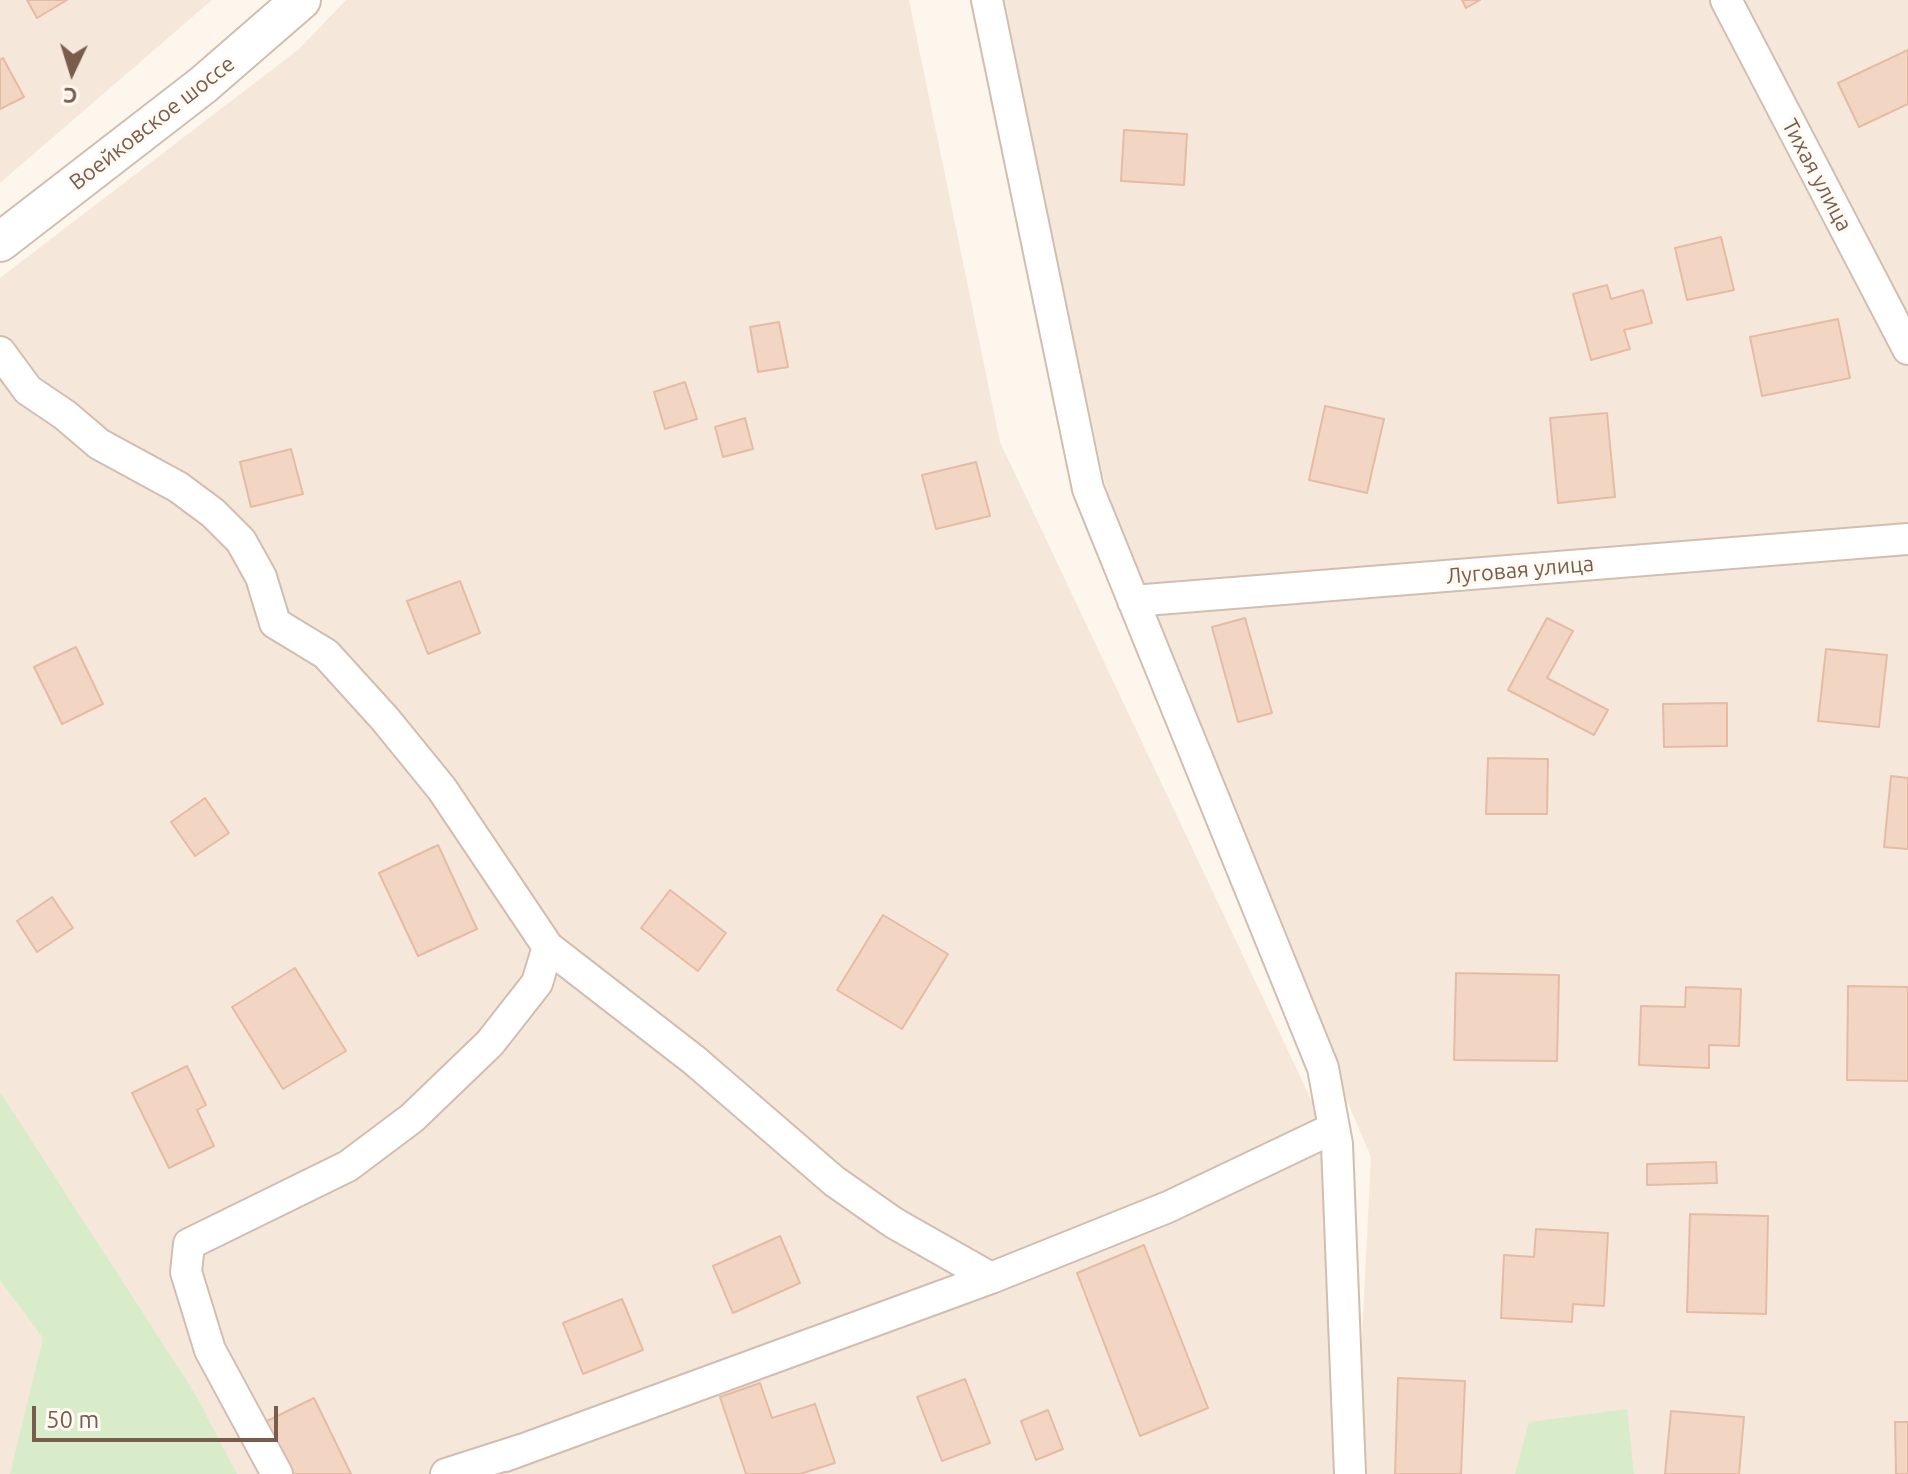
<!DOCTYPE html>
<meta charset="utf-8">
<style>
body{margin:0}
#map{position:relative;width:1908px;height:1474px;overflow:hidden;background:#fdf6ec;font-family:Ubuntu,sans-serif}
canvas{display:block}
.north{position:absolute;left:32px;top:32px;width:80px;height:80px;-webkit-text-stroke:6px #fffaf3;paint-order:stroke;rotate:184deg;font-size:22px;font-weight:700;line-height:32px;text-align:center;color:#7a5c4d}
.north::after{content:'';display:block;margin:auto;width:28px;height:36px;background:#7a5c4d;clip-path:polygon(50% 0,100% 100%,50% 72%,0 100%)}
.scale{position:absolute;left:32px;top:1406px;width:246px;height:36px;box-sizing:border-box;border:4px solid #7a5c4d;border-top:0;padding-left:10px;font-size:24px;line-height:28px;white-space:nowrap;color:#7a5c4d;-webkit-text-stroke:6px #fffaf3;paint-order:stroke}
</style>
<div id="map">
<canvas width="1908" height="1474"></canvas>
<div class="north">С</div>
<div class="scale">50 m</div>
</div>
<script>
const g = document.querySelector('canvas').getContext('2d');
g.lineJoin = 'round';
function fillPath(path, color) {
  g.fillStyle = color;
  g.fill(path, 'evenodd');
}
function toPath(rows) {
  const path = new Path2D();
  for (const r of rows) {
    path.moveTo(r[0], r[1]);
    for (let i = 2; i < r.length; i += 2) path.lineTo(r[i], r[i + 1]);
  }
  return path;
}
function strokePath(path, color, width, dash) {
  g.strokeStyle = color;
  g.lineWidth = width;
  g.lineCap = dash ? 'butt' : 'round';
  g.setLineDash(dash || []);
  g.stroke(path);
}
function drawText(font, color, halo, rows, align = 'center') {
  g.font = font + ' Ubuntu,sans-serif';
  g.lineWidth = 6;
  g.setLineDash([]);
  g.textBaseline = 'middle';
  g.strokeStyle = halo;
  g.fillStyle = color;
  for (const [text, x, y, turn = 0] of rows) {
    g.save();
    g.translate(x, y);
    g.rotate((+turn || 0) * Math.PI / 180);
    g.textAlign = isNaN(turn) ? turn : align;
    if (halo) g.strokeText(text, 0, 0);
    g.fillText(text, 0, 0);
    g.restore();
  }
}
const residential = toPath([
 [0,0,212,0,0,183],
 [346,0,909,0,1000,442,1344,1169,1344,1474,0,1474,0,278,299,49],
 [1000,0,1908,0,1908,1474,1355,1474,1371,1157,1193,740,1112,516]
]);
const green = toPath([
 [0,1092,194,1392,237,1474,10,1474,43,1338,0,1280],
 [1627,1409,1634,1474,1515,1474,1529,1422]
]);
const building = toPath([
 [27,0,67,0,37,18,27,0],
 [1462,0,1480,0,1466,8,1462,0],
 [1908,50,1908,104,1859,127,1838,83,1908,50],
 [3,58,24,97,0,109,0,60,3,58],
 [1124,130,1187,134,1184,185,1121,181,1124,130],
 [1721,237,1734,290,1687,300,1675,248,1721,237],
 [1607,285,1611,299,1643,290,1652,323,1624,330,1630,349,1591,360,1573,294,1607,285],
 [1838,319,1850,378,1762,396,1750,337,1838,319],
 [779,322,788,367,758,372,750,327,779,322],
 [685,382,697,419,665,429,654,392,685,382],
 [1325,406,1384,419,1367,493,1309,480,1325,406],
 [1607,413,1615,497,1558,503,1550,418,1607,413],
 [745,418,753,449,723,457,715,427,745,418],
 [291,449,303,494,251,507,240,462,291,449],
 [976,462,990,516,936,529,922,475,976,462],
 [460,581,480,633,428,654,407,601,460,581],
 [1245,618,1272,713,1238,722,1212,627,1245,618],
 [1547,618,1573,631,1547,678,1608,710,1594,735,1508,690,1547,618],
 [76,647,103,704,62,724,34,667,76,647],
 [1826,649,1887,655,1879,727,1818,721,1826,649],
 [1727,703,1727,746,1664,747,1663,704,1727,703],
 [1488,758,1548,759,1547,814,1486,814,1488,758],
 [1891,776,1908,778,1908,849,1884,847,1891,776],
 [205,798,229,833,195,856,171,822,205,798],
 [438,845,477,929,418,956,379,873,438,845],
 [670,890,726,933,698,971,641,928,670,890],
 [52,897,73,928,37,952,17,921,52,897],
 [883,915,948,954,902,1029,837,990,883,915],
 [295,968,346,1051,283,1089,232,1007,295,968],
 [1456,973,1559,975,1557,1061,1454,1060,1456,973],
 [1848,986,1908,987,1908,1081,1847,1080,1848,986],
 [1686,987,1741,989,1739,1046,1709,1045,1709,1068,1639,1065,1641,1006,1685,1007,1686,987],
 [187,1066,206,1105,197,1110,214,1146,169,1168,132,1093,187,1066],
 [1716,1162,1717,1183,1647,1185,1647,1164,1716,1162],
 [1690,1214,1768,1216,1766,1314,1687,1312,1690,1214],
 [1536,1229,1608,1233,1604,1306,1573,1304,1572,1322,1501,1318,1504,1255,1534,1257,1536,1229],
 [780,1236,800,1283,733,1313,713,1266,780,1236],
 [1144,1245,1208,1408,1140,1436,1077,1273,1144,1245],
 [622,1299,643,1350,583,1374,563,1323,622,1299],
 [1398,1378,1465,1381,1461,1474,1395,1474,1398,1378],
 [965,1379,990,1443,942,1461,917,1397,965,1379],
 [760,1383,772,1418,815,1404,835,1463,800,1474,746,1474,720,1397,760,1383],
 [314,1398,351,1474,290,1474,265,1422,314,1398],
 [1048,1410,1063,1449,1036,1460,1021,1421,1048,1410],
 [1671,1411,1744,1417,1739,1474,1665,1474,1671,1411],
 [1895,1422,1908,1422,1908,1474,1896,1474,1895,1422]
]);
const minor = toPath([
 [987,0,1088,489,1323,1068,1337,1144,1350,1474],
 [1726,0,1908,349],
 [0,352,28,390,65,415,99,444,178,487,213,513,241,541,261,577,275,623,326,654,385,719,442,789,548,947,694,1060,834,1181,894,1223,991,1278],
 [1133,601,1908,539],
 [505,1456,991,1278,1168,1207,1334,1128],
 [277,1474,210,1350,186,1272,189,1244,348,1166,412,1118,490,1043,537,983,548,947],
 [446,1474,524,1449]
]);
const tertiary = toPath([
 [0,242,203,85,301,0]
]);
const streetNames = [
 ["Воейковское шоссе",152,123,-38],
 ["Тихая улица",1817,175,62],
 ["Луговая улица",1520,570,-5]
];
fillPath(residential, '#f5e8da');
fillPath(green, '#d8ecc9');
fillPath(building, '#f3d5c3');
strokePath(building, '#e6bba3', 2);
strokePath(minor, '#d1beb0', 34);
strokePath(tertiary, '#d1beb0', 42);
strokePath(minor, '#fff', 30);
strokePath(tertiary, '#fff', 38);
drawText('22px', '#7a5c4d', '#fffaf3', streetNames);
</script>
